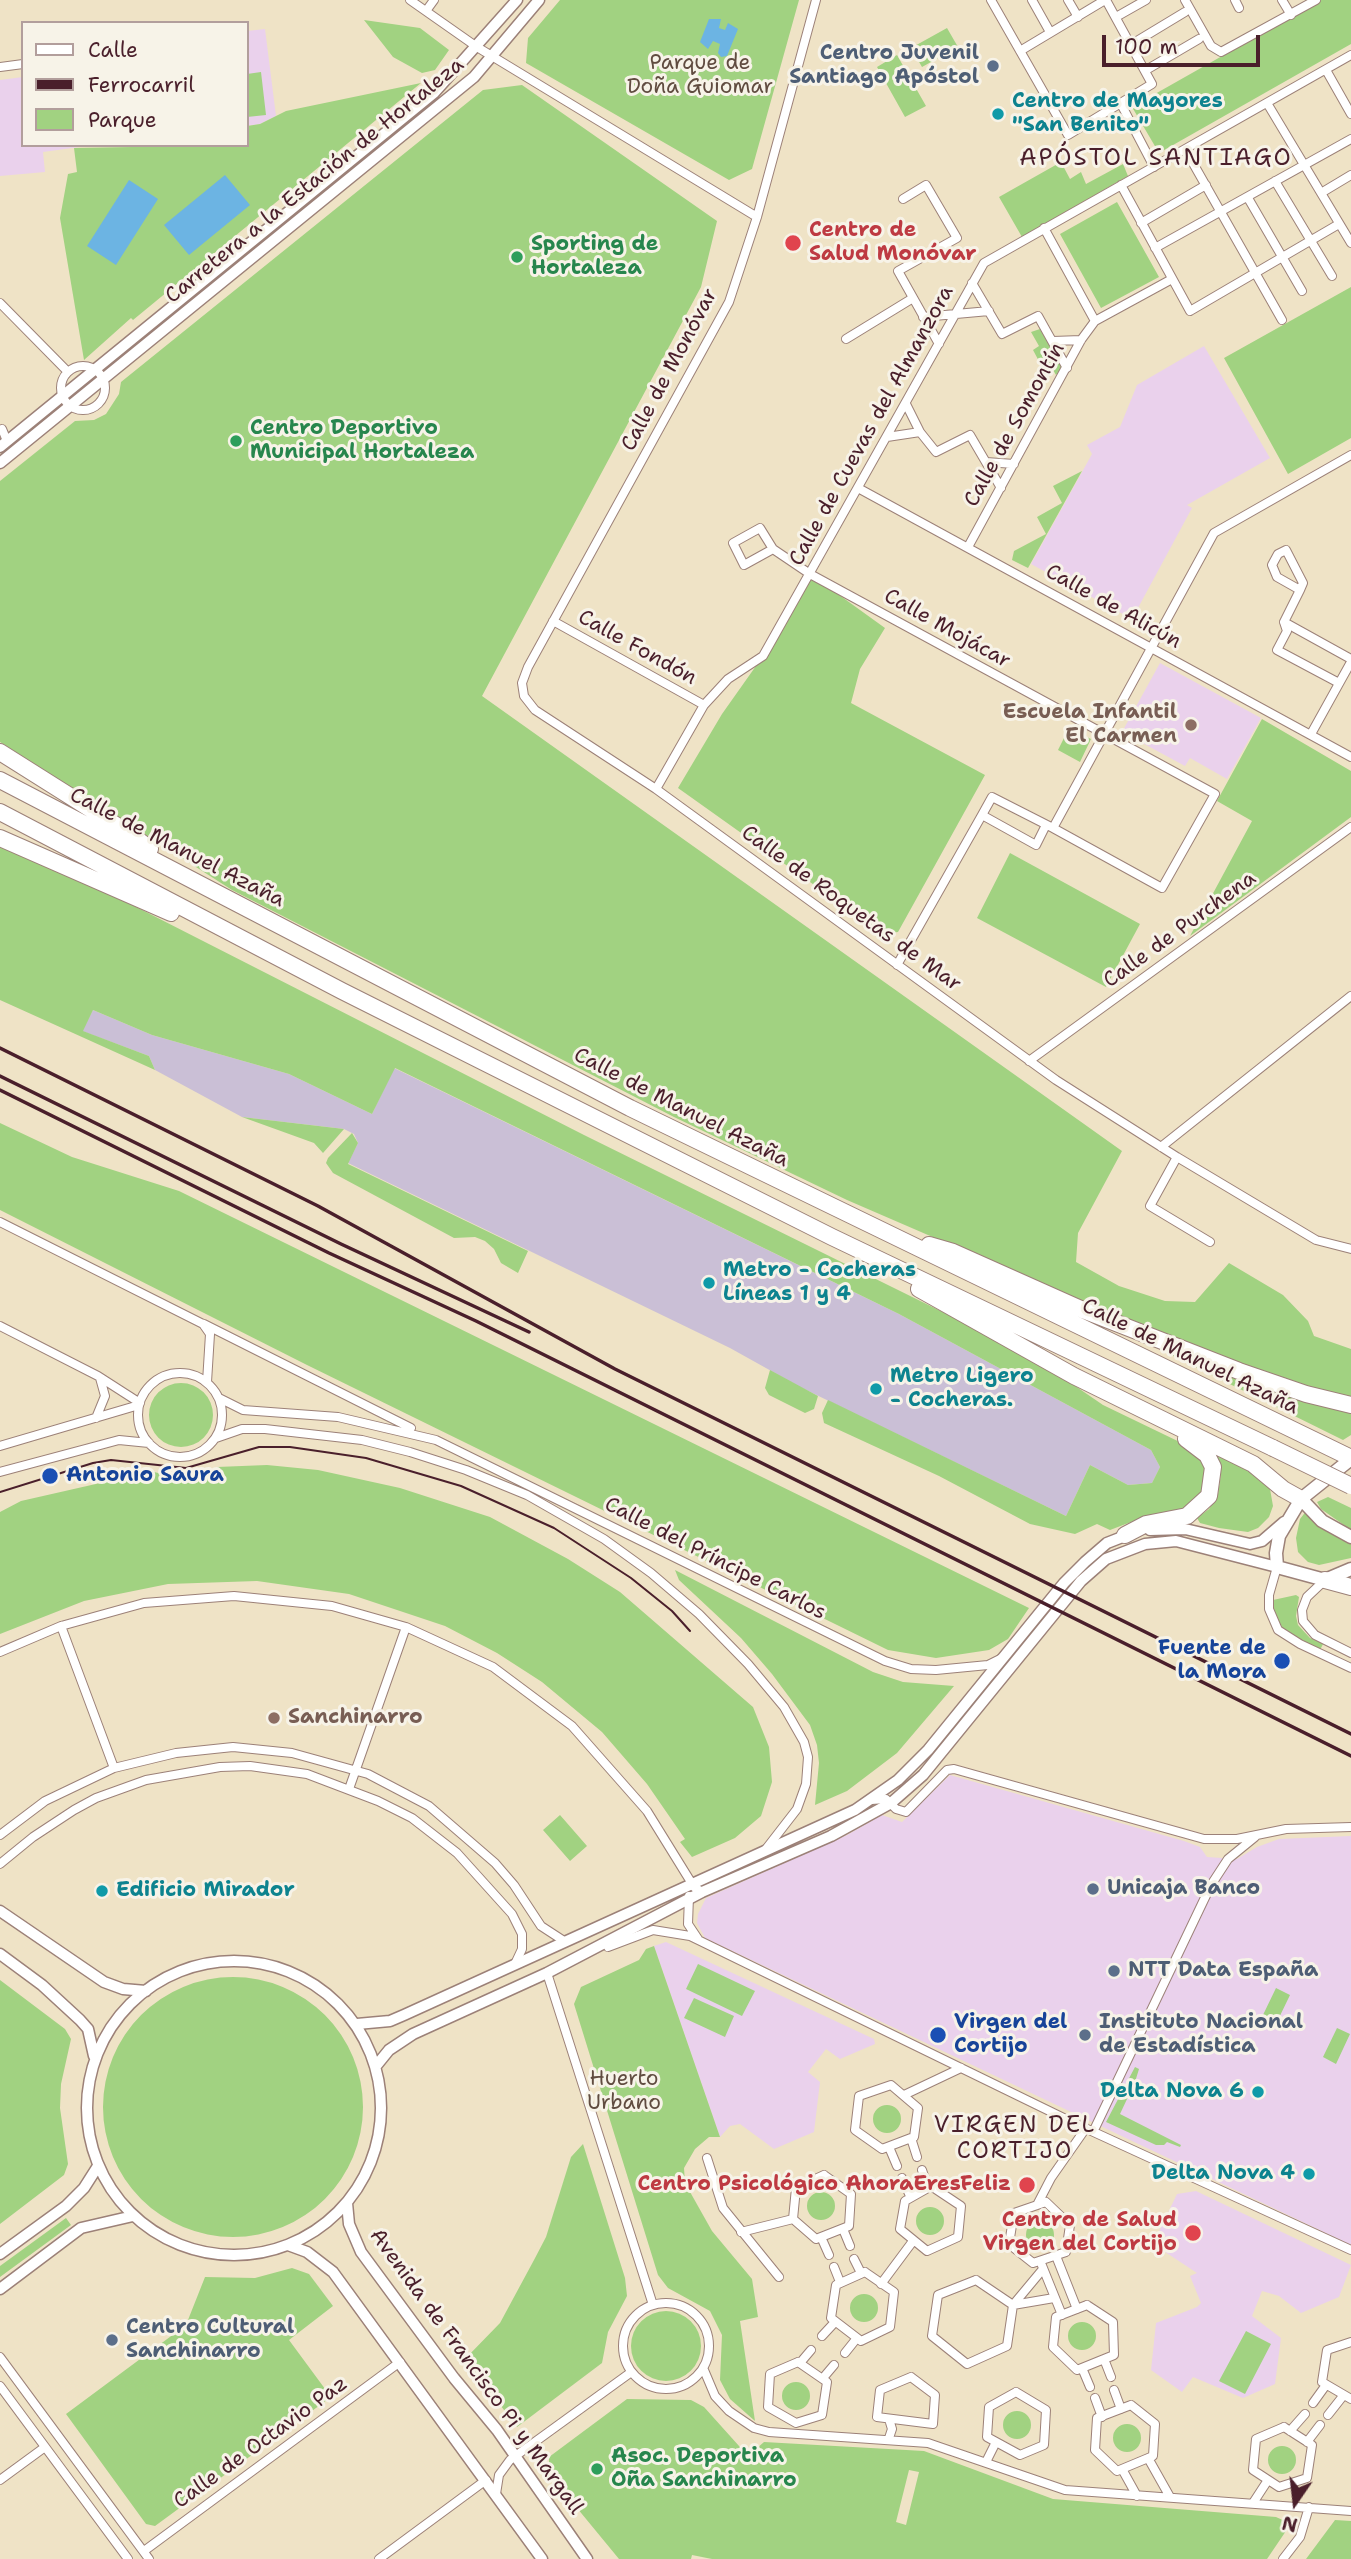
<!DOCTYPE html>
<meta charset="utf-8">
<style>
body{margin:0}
#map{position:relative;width:1351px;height:2559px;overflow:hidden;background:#efe3c6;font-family:"Shantell Sans",sans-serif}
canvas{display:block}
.legend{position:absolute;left:21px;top:21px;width:228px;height:126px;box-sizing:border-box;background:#f7f3e8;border:2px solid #b29e9c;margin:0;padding:9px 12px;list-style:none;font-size:21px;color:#4a1f2b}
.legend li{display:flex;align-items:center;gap:14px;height:35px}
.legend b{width:35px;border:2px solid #b29e9c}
.north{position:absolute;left:1260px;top:2468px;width:70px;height:70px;-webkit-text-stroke:5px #f7f3e8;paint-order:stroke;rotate:194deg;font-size:19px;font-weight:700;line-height:28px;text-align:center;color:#4a1f2b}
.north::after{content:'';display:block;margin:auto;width:24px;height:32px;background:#4a1f2b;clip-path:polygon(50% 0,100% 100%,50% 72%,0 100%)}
.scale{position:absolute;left:1102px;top:35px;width:158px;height:32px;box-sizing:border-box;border:4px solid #4a1f2b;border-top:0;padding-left:9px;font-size:21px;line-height:24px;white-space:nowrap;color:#4a1f2b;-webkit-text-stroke:5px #f7f3e8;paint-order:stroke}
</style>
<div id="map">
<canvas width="1351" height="2559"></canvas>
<ul class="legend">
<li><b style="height:9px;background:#fff"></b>Calle</li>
<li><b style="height:9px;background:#4a1f2b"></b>Ferrocarril</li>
<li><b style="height:19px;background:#a1d281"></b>Parque</li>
</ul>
<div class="north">N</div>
<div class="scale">100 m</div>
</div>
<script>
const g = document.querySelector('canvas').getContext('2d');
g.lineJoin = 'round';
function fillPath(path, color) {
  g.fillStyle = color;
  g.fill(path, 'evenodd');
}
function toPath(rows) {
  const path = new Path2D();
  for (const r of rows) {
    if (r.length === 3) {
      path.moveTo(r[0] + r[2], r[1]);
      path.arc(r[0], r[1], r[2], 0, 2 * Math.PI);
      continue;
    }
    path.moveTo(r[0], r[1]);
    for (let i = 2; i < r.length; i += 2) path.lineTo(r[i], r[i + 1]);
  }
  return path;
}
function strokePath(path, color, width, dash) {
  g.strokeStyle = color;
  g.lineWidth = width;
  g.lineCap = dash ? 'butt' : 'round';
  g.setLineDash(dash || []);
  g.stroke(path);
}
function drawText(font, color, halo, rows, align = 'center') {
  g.font = font + ' "Shantell Sans",sans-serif';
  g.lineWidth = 6;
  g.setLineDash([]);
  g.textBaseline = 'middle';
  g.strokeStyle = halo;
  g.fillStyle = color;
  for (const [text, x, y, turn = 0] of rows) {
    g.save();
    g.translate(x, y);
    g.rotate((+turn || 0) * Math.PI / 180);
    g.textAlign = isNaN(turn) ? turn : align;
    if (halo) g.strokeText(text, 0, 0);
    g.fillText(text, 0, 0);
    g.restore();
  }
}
const built = toPath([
 [265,29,276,116,260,124,247,126,247,31],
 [23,77,23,145,94,145,43,152,45,172,0,176,0,80],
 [1204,346,1270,458,1187,505,1192,508,1132,619,1031,564,1092,454,1087,445,1120,427,1137,385],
 [1160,663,1261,718,1227,779,1190,758,1185,766,1122,732],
 [950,1775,1184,1841,1200,1847,1207,1857,1237,1859,1257,1847,1279,1839,1351,1836,1351,2245,705,1938,697,1923,698,1914,706,1898,847,1835,882,1815,902,1822],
 [666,1942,874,2039,875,2044,840,2059,826,2049,808,2072,820,2082,814,2132,774,2149,740,2124,730,2126,720,2137,654,1946],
 [1196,2191,1351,2265,1339,2297,1301,2313,1279,2296,1262,2291,1252,2316,1281,2338,1275,2384,1243,2398,1193,2377,1182,2392,1151,2370,1156,2323,1197,2307,1201,2303,1190,2276,1197,2273,1153,2244,1177,2194]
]);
const industrial = toPath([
 [93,1010,152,1035,289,1074,372,1114,394,1068,899,1314,1151,1450,1160,1467,1152,1483,1128,1485,1090,1465,1066,1516,800,1387,730,1348,348,1163,358,1143,354,1134,344,1129,242,1117,155,1070,149,1056,82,1031]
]);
const green = toPath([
 [560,0,799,0,752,169,729,180,526,63,528,38],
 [1321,0,1351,0,1351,44,1159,153,1132,107],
 [364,20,420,28,449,50,435,70,422,73,393,57],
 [947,28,958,47,922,67,911,48],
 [897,55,926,106,905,117,877,67],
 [261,72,266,115,247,117,247,74],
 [421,83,133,320,131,318,84,360,60,218,68,174,77,172,74,148,247,145,247,126,260,124,286,111],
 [522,85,717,221,701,287,482,696,1122,1151,1078,1233,1076,1262,1119,1286,1165,1301,1195,1302,1229,1263,1283,1295,1308,1321,1314,1336,1351,1349,1351,1398,1270,1376,1143,1328,847,1200,674,1117,232,890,0,742,0,481,75,421,94,420,106,414,119,394,121,382,483,90],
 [1061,162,1070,179,1081,172,1086,184,1123,164,1128,176,1022,237,999,197],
 [1117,202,1159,277,1101,308,1060,234],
 [1351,287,1351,438,1288,474,1224,358],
 [1040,329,1062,367,1056,375,1048,361,1041,365,1033,350,1039,346,1031,332],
 [1082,471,1028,568,1012,560,1014,551,1046,534,1037,517,1062,503,1053,486],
 [810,574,885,628,860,669,851,703,985,775,898,932,883,934,678,788,722,714,763,656],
 [1262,719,1351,771,1351,817,1190,936,1252,821,1217,801],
 [1069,728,1091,739,1080,762,1058,750],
 [0,845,95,886,584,1135,969,1325,1065,1379,1103,1405,1188,1446,1210,1467,1206,1494,1187,1510,1139,1519,1110,1530,1097,1524,1075,1534,1030,1524,939,1476,824,1423,822,1413,828,1400,1066,1516,1090,1465,1128,1485,1152,1483,1160,1467,1151,1450,899,1314,395,1068,372,1114,289,1074,152,1035,93,1010,83,1031,149,1056,155,1070,0,1000],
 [1010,853,1140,924,1106,987,977,918],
 [242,1117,344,1129,323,1153,314,1143],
 [0,1123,72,1157,179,1191,1029,1608,1008,1639,989,1650,936,1658,888,1650,307,1365,0,1210],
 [352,1133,358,1143,348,1164,528,1251,518,1273,501,1263,494,1249,485,1241,475,1237,454,1238,333,1173,326,1163,328,1158],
 [1153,1346,1248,1384,1351,1413,1351,1435,1343,1440],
 [770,1370,818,1396,814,1409,805,1413,769,1395,765,1388],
 [181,1415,32],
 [1216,1454,1257,1475,1270,1489,1273,1506,1269,1517,1258,1528,1248,1532,1219,1528,1200,1523,1197,1518,1209,1509,1218,1494,1221,1474],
 [267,1465,318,1470,400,1488,490,1517,568,1559,620,1592,753,1707,769,1747,772,1782,761,1816,735,1838,692,1857,680,1842,685,1839,647,1784,602,1732,542,1682,497,1653,445,1626,349,1594,257,1581,168,1584,84,1601,0,1634,0,1512,21,1501,131,1476,154,1472,175,1477,196,1477,217,1467],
 [1328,1497,1351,1508,1351,1530,1321,1509,1317,1502],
 [1307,1510,1351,1541,1351,1558,1319,1565,1308,1562,1298,1552,1296,1538,1300,1519],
 [675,1570,873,1672,903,1682,954,1686,897,1753,847,1791,815,1805,819,1763,817,1745,810,1725,772,1674,741,1638,679,1580],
 [1296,1595,1299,1597,1296,1616,1298,1625,1310,1638,1323,1644,1320,1650,1284,1630,1275,1616,1273,1600],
 [560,1815,587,1846,570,1861,543,1830],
 [654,1946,720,2137,709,2137,695,2149,684,2168,685,2183,712,2231,752,2279,758,2317,740,2321,755,2421,730,2399,720,2380,722,2335,710,2311,668,2288,658,2275,574,2004,581,1987,639,1960,646,1949],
 [698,1964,755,1991,742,2016,686,1989],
 [233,2107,130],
 [0,1980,65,2029,71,2039,61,2084,60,2108,68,2164,64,2175,0,2224],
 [1276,1988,1290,1995,1276,2024,1262,2017],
 [694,1998,734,2016,725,2037,684,2018],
 [1337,2028,1350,2034,1336,2064,1323,2057],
 [1135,2067,1139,2069,1135,2082,1120,2114,1181,2145,1180,2147,1167,2142,1164,2145,1156,2145,1106,2122],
 [887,2119,14],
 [583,2144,625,2278,627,2296,608,2332,602,2363,517,2427,465,2359,500,2323,534,2260,546,2237,571,2157],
 [821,2206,14],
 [930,2221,14],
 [66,2218,71,2225,0,2277,0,2266],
 [1040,2235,14],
 [292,2268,309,2274,333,2306,289,2340,331,2397,155,2526,146,2524,66,2414,186,2325,205,2277,255,2278],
 [864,2308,14],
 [666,2346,35],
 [1082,2336,14],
 [1246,2331,1271,2344,1245,2394,1219,2381],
 [796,2396,14],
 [627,2399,691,2400,704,2407,748,2456,764,2442,924,2451,1053,2499,1276,2517,1287,2522,1288,2528,1267,2559,712,2559,692,2555,691,2559,619,2559,549,2474,549,2457],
 [909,2470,919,2472,906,2525,896,2522],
 [1017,2425,14],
 [1127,2438,14],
 [1282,2460,14],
 [1335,2520,1351,2521,1351,2559,1306,2559]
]);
const water = toPath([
 [709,19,721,19,719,28,725,30,728,23,738,29,727,56,721,57,718,53,720,44,713,41,708,49,700,42],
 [225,175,250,205,189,255,164,225],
 [129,180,158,199,116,265,87,246]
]);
const minor = toPath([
 [410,0,477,47,757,217],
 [816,0,757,217,729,302,528,667,522,683,524,696,535,710,656,789,1056,1080,1177,1157,1316,1240,1351,1249],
 [991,0,1068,135,1152,84,1106,0],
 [1032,0,1050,32],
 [1068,0,1078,17],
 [1185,0,1211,46,1221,52,1316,0],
 [1235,0,1239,8],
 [1282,0,1291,15],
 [426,11,434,0],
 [1116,17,1146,0],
 [1132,44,1185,12],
 [1020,51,1105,0],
 [0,67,23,64],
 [1146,70,1199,39],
 [1326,70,1351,114],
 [1267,103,1351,243],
 [1121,104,1154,167],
 [1185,149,1282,320],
 [1275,181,1332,276],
 [1121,185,1190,311,1339,224],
 [1321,193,1351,175],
 [1248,198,1302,291],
 [903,199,926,185,957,238,898,271,939,344],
 [1141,223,1206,185],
 [1044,228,1095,321],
 [1155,248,1351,139],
 [972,283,1002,334,1038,316,1067,368],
 [0,303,68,372],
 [923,317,989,311],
 [846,339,913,298],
 [1053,341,1081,340],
 [83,388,22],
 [906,404,920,432],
 [2,429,7,441],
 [887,437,920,432,936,452,970,435,1001,488],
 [986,462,1014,464],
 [858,488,1351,757],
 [968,547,1081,340,1095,321,1172,279],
 [773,549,744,565,733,543,760,528,773,549,810,574,1215,794,1162,888,1053,828,992,797,982,815,1036,845,1046,825],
 [1300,590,1277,577,1272,565,1278,554,1286,550,1303,583,1300,590,1284,622,1287,631,1277,650,1339,683],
 [553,621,704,705],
 [1284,622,1351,659],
 [1311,734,1351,662],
 [656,789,704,705,728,679,763,656,984,263,1351,55],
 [1053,828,1214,533,1351,455],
 [897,965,982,815],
 [1029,1061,1351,827],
 [1161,1147,1351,996],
 [1177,1157,1150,1206,1210,1242],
 [0,1222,203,1324,210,1334,207,1382],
 [204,1324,411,1428],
 [0,1326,98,1376,140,1403],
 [180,1415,42],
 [219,1398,243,1410,338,1417,436,1440,885,1661,911,1669,936,1670,988,1665,1002,1658],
 [96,1418,105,1396,100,1378],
 [216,1438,242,1429,265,1429,362,1440,410,1452,466,1470,527,1495,604,1539,651,1573,699,1614,748,1664,784,1707,804,1742,808,1757,806,1784,797,1809,766,1849],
 [0,1446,139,1405],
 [0,1472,119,1440,149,1443],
 [1277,1567,1269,1595,1269,1609,1278,1630,1300,1644,1351,1668],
 [1325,1580,1307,1597,1302,1610,1303,1621,1315,1635,1351,1653],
 [61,1626,114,1768],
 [0,1652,61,1626,144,1603,234,1596,332,1606,406,1627,493,1667,572,1726,647,1811,694,1887,702,1892],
 [349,1789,406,1627],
 [871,1800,886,1799,896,1809,906,1812,947,1770,954,1769,1204,1839,1237,1839,1286,1829,1351,1827],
 [0,1835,45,1801,114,1768,176,1753,233,1747,292,1753,368,1774,429,1806,495,1863,514,1885,541,1926,564,1941],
 [0,1864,33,1837,74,1810,96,1798,146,1780,220,1767,250,1766,307,1774,378,1801,412,1818,457,1853,512,1914,522,1934,522,1949,515,1964],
 [689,1896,688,1924,698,1939],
 [608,1947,653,1930,690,1936,1074,2123,1351,2250],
 [547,1973,653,2305],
 [904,2095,961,2068],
 [1094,2130,1211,1885,1228,1859,1255,1837],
 [911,2138,882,2149,855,2130,859,2096,891,2085,918,2108,914,2137,911,2138,917,2157],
 [889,2147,897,2166],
 [707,2158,723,2208,779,2277],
 [922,2170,928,2188],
 [824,2175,851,2194,849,2226,816,2239,793,2219,796,2188,824,2175],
 [902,2178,910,2196],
 [928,2188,934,2188,961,2206,958,2237,927,2251,900,2229,905,2201,928,2188],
 [1046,2202,1070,2225,1066,2252,1033,2263,1009,2244,1014,2213,1046,2202],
 [1037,2205,1051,2178,1086,2128],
 [843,2229,850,2246],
 [741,2232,793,2219],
 [821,2237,829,2255],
 [1056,2256,1077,2309],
 [854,2259,861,2273],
 [1041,2263,1062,2315],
 [834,2267,840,2282],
 [865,2272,894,2292,890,2327,861,2341,831,2318,836,2285,865,2272],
 [976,2280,1013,2305,1007,2346,967,2364,932,2336,938,2295,976,2280],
 [881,2284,913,2241],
 [666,2346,43],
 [1013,2305,1043,2269],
 [1013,2305,1054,2298],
 [1087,2305,1113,2322,1114,2355,1077,2370,1053,2347,1056,2317,1087,2305],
 [822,2336,835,2322],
 [1351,2342,1327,2350,1322,2382,1351,2399],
 [845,2353,857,2338],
 [0,2357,149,2559],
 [1104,2359,1111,2377],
 [798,2362,827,2382,822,2415,796,2423,768,2407,770,2374,798,2362],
 [800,2363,811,2350],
 [1082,2368,1090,2387],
 [704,2370,715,2396,729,2411,754,2428,769,2432,928,2443,1065,2490,1351,2511],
 [911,2377,935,2395,933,2424,877,2417,880,2390,911,2377],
 [823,2378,834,2365],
 [0,2386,128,2559],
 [1114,2390,1121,2409],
 [1016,2392,1046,2410,1044,2445,1020,2455,987,2437,989,2407,1016,2392],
 [1095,2398,1102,2417],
 [1313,2403,1326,2385],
 [1131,2405,1155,2424,1153,2456,1117,2471,1095,2450,1097,2418,1131,2405],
 [1328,2415,1343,2396],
 [1284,2427,1312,2445,1307,2478,1279,2487,1253,2470,1256,2439,1284,2427],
 [1290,2431,1305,2414],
 [889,2438,892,2429,889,2419],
 [1307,2442,1320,2425],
 [1148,2458,1170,2497],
 [986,2462,996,2442],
 [1122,2469,1137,2496],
 [0,2480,45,2447],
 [496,2494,499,2475,510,2460,630,2373],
 [1253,2503,1268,2480],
 [144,2551,400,2362],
 [379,2559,486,2480],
 [1283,2559,1300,2537,1309,2507]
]);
const tertiary = toPath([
 [0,447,434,93,517,0],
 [0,463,474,77,539,0],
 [1150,1530,1185,1529,1250,1544,1262,1541,1284,1522],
 [0,1911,104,1982,123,1989,146,1991],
 [0,1954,42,1985,80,2020,88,2029,94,2056],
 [234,2108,147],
 [357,2024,390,2021,404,2015,855,1810,898,1780,928,1750,1064,1583,1085,1562,1107,1543,1130,1534],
 [376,2066,389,2050,413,2034,547,1973,702,1892,831,1836,891,1803,923,1775,1081,1581,1106,1559,1145,1544,1176,1541,1277,1567],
 [347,2203,349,2224,361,2252,454,2378,497,2430,587,2559],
 [288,2245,307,2252,333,2272,542,2559],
 [0,2254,66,2206,84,2188,98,2166],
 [0,2289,81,2228,133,2216]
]);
const primary = toPath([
 [1351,1459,1301,1499,1279,1536,1276,1553,1277,1567,1325,1580,1351,1569],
 [1301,1499,1322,1521,1351,1537]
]);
const motorway = toPath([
 [0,752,130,834,150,849],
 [0,780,630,1108,1351,1458],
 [0,812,342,991,832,1237,1273,1448],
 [0,838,171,913],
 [929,1245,953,1252,1083,1310,1239,1371,1306,1394,1351,1405],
 [919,1289,1074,1376,1253,1464,1283,1489,1301,1499],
 [1125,1535,1146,1524,1187,1516,1209,1496,1213,1467,1207,1455,1186,1439],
 [1325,1580,1351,1587]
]);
const tram = toPath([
 [0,1492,93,1463,111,1460,186,1468,259,1447,290,1447,366,1458,461,1486,554,1528,631,1578,672,1611,690,1631]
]);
const rail = toPath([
 [0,1048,318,1206,615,1369,1351,1734],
 [0,1076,341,1244,529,1332],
 [0,1090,329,1253,476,1321,1351,1756]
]);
const motorwayBridge = toPath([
 [1273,1448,1351,1486]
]);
const markers = [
 [993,66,7,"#5c6f8a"],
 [998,114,7,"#0f9aa8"],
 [793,243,9,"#e0444e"],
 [517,257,7,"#2e9e5b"],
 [236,441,7,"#2e9e5b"],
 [1191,725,7,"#8d6e63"],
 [709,1283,7,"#0f9aa8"],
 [876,1389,7,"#0f9aa8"],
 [50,1476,9,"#1a4fb4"],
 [1282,1661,9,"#1a4fb4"],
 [274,1718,7,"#8d6e63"],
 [1093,1889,7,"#5c6f8a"],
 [102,1891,7,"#0f9aa8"],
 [1114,1971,7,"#5c6f8a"],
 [938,2035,9,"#1a4fb4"],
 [1085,2035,7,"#5c6f8a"],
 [1258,2092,7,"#0f9aa8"],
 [1309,2174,7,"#0f9aa8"],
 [1027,2185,9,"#e0444e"],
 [1193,2233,9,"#e0444e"],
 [112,2340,7,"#5c6f8a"],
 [597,2469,7,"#2e9e5b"]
];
const serviceNames = [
 ["Centro Juvenil",979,54,"right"],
 ["Santiago Apóstol",979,78,"right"],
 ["Unicaja Banco",1107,1889],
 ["NTT Data España",1128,1971],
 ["Instituto Nacional",1099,2023],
 ["de Estadística",1099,2047],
 ["Centro Cultural",126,2328],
 ["Sanchinarro",126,2352]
];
const parkNames = [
 ["Parque de",700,64],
 ["Doña Guiomar",700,88],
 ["Huerto",624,2080],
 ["Urbano",624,2104]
];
const cultureNames = [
 ["Centro de Mayores",1012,102],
 ["\"San Benito\"",1012,126],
 ["Metro - Cocheras",723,1271],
 ["Líneas 1 y 4",723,1295],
 ["Metro Ligero",890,1377],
 ["- Cocheras.",890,1401],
 ["Edificio Mirador",116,1891],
 ["Delta Nova 6",1244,2092,"right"],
 ["Delta Nova 4",1295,2174,"right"]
];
const streetNames = [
 ["Carretera a la Estación de Hortaleza",315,181,-39],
 ["Calle de Monóvar",670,370,-62],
 ["Calle de Somontín",1015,425,-61],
 ["Calle de Cuevas del Almanzora",872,426,-61],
 ["Calle de Alicún",1113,607,29],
 ["Calle Mojácar",947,629,29],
 ["Calle Fondón",637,648,29],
 ["Calle de Manuel Azaña",177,848,27],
 ["Calle de Roquetas de Mar",851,909,36],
 ["Calle de Purchena",1180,930,-36],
 ["Calle de Manuel Azaña",681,1108,27],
 ["Calle de Manuel Azaña",1190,1357,26],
 ["Calle del Príncipe Carlos",715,1559,27],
 ["Avenida de Francisco Pi y Margall",476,2372,54],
 ["Calle de Octavio Paz",261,2443,-36]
];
const healthNames = [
 ["Centro de",809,231,"left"],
 ["Salud Monóvar",809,255,"left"],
 ["Centro Psicológico AhoraEresFeliz",1011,2185],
 ["Centro de Salud",1177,2221],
 ["Virgen del Cortijo",1177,2245]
];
const leisureNames = [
 ["Sporting de",531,245],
 ["Hortaleza",531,269],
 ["Centro Deportivo",250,429],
 ["Municipal Hortaleza",250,453],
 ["Asoc. Deportiva",611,2457],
 ["Oña Sanchinarro",611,2481]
];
const educationNames = [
 ["Escuela Infantil",1177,713],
 ["El Carmen",1177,737],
 ["Sanchinarro",288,1718,"left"]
];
const transitNames = [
 ["Antonio Saura",66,1476],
 ["Fuente de",1266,1649,"right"],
 ["la Mora",1266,1673,"right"],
 ["Virgen del",954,2023],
 ["Cortijo",954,2047]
];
const neighbourhoodNames = [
 ["VIRGEN DEL",1015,2126],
 ["CORTIJO",1015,2152]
];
const quarterNames = [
 ["APÓSTOL SANTIAGO",1156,159]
];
fillPath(built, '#ead1ec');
fillPath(industrial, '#cabfd6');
fillPath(green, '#a1d281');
fillPath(water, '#6cb4e3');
strokePath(minor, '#9c8178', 10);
strokePath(tertiary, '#9c8178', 13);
strokePath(primary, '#9c8178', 15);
strokePath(motorway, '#9c8178', 18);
strokePath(minor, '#fff', 8);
strokePath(tertiary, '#fff', 10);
strokePath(primary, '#fff', 12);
strokePath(motorway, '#fff', 16);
strokePath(tram, '#4a1f2b', 2);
strokePath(rail, '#4a1f2b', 3.5);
strokePath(motorwayBridge, '#9c8178', 18, []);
strokePath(motorwayBridge, '#fff', 16);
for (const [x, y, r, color] of markers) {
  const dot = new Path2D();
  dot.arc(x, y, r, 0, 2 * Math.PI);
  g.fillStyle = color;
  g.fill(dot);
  strokePath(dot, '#f7f3e8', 2.5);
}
drawText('bold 21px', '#4e5e75', '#f7f3e8', serviceNames, 'left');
drawText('21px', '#604c40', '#f7f3e8', parkNames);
drawText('bold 21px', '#0d838f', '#f7f3e8', cultureNames, 'left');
drawText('21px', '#4a1f2b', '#f7f3e8', streetNames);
drawText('bold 21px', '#be3a42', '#f7f3e8', healthNames, 'right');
drawText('bold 21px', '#27864d', '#f7f3e8', leisureNames, 'left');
drawText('bold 21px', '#785e54', '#f7f3e8', educationNames, 'right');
drawText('bold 21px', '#164399', '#f7f3e8', transitNames, 'left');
g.letterSpacing = '2px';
drawText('23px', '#4a1f2b', '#f7f3e8', neighbourhoodNames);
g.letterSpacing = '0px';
g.letterSpacing = '2px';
drawText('24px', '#4a1f2b', '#f7f3e8', quarterNames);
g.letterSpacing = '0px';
</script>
